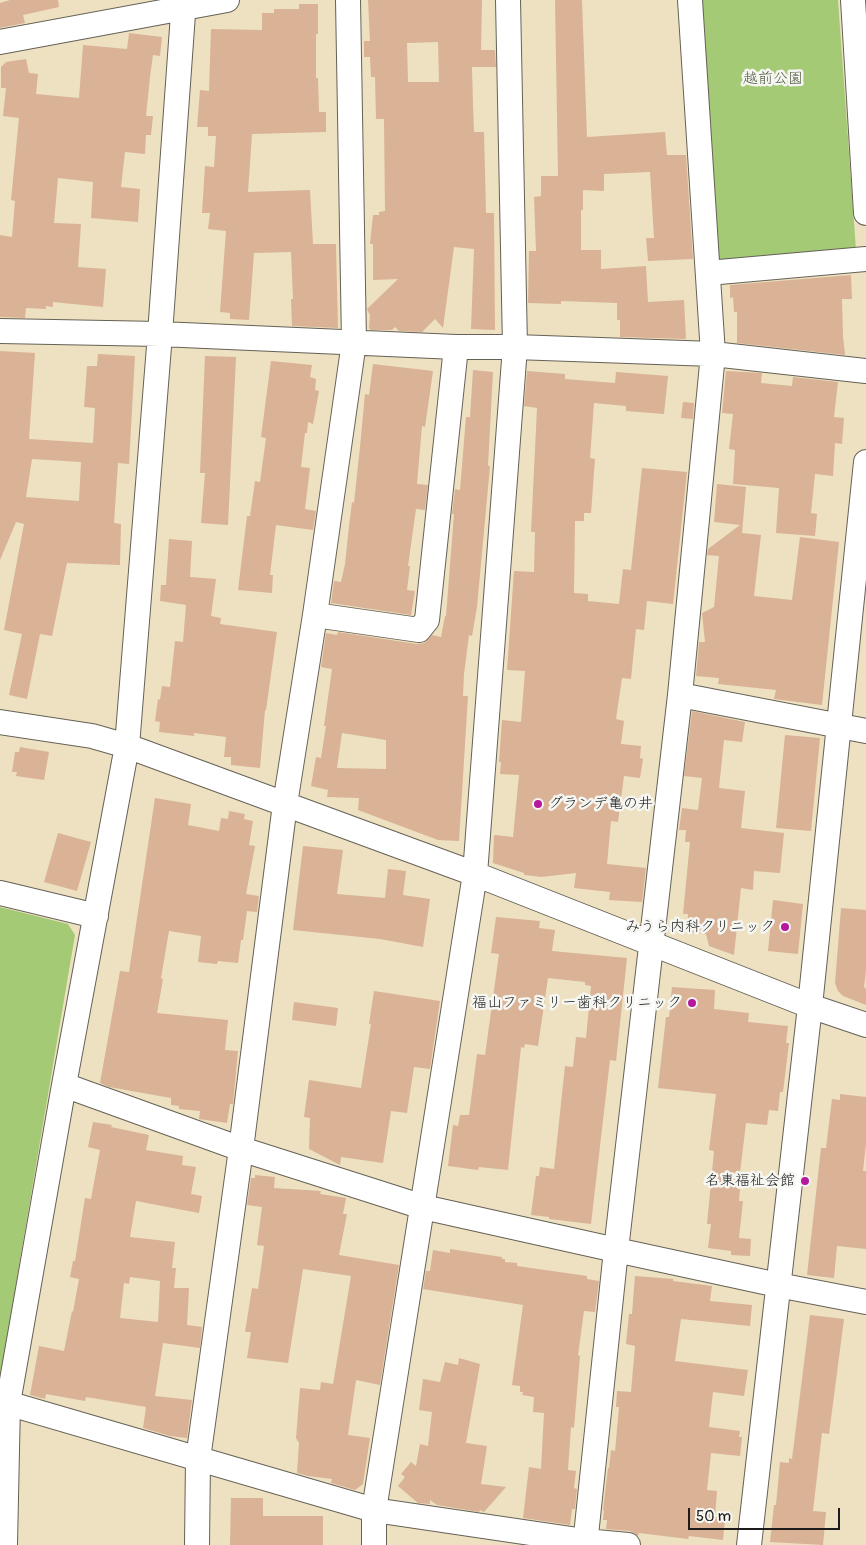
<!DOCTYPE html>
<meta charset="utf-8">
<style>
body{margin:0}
#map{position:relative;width:866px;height:1545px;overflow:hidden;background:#ede1c1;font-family:Pangolin,sans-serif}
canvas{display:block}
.scale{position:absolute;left:688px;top:1508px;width:152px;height:22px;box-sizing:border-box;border:2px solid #1c1c1c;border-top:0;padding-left:6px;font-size:15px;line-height:18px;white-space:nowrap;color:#1c1c1c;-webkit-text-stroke:4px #f6f6f2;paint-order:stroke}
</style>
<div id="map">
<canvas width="866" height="1545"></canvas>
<div class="scale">50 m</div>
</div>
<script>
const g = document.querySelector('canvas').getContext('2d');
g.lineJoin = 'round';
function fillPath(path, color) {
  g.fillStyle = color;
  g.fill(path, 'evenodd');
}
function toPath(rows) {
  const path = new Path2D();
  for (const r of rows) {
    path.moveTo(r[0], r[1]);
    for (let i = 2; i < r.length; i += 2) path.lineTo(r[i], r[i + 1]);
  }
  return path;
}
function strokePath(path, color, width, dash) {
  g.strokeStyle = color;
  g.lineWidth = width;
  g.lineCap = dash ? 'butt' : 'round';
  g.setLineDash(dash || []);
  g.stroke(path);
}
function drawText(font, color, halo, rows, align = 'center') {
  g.font = font + ' Pangolin,"Klee One",sans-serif';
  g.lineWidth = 5;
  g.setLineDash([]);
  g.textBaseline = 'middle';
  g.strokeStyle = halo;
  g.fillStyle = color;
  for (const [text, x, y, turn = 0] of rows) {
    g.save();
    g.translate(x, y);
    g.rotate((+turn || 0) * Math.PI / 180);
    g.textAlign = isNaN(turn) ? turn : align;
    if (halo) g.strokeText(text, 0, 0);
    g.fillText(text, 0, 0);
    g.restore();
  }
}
const green = toPath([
 [696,0,838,0,856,250,716,262],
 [0,907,68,924,75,935,0,1378]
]);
const building = toPath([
 [10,0,58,0,59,7,23,15,25,23,0,28,0,3],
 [368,0,482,0,481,50,495,50,496,67,472,67,473,105,474,132,484,132,486,213,494,213,495,330,471,329,474,249,454,247,443,328,435,319,422,332,399,331,395,327,392,330,371,330,369,328,370,315,367,309,398,279,373,280,373,244,370,244,373,215,379,215,379,212,385,211,384,119,376,119,375,77,371,77,370,57,364,57,364,41,370,41],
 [438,42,439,82,408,82,407,43],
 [555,0,582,0,587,137,665,132,667,155,686,155,693,259,648,261,646,238,654,238,650,172,604,174,604,191,583,190,583,210,581,210,581,250,601,250,601,269,646,266,648,302,684,300,686,339,620,337,620,320,617,320,617,303,561,301,561,304,528,303,529,251,536,251,534,197,541,196,541,176,558,176],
 [299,4,318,4,318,34,316,34,316,78,318,78,319,112,326,112,326,132,252,134,248,192,310,190,313,244,336,244,338,328,292,326,291,299,293,299,291,252,254,253,249,320,230,319,230,313,220,312,226,231,208,229,210,213,202,213,205,166,214,167,216,136,208,136,208,127,197,127,200,90,209,91,211,29,262,30,262,13,274,13,274,9,299,9],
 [129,33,162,37,160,56,153,55,150,77,146,116,153,116,151,135,146,135,145,154,125,152,121,187,140,189,138,222,91,218,93,182,58,178,54,223,81,224,78,267,106,269,103,307,53,302,53,307,46,306,46,309,26,308,25,318,0,317,0,235,12,237,15,201,11,200,19,118,3,116,6,88,1,88,1,67,6,62,26,59,29,73,38,74,36,94,79,98,83,45,127,49],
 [851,275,852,299,842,299,843,336,845,355,737,343,737,312,734,312,733,297,730,298,730,285],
 [0,351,35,353,29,439,93,443,95,408,84,407,87,366,97,366,98,354,135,356,129,464,118,463,114,523,121,524,120,565,67,563,52,636,40,634,27,699,9,695,22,634,4,630,24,524,16,522,0,560],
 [32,459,81,462,79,501,26,497],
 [205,356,236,357,228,525,201,523,205,473,200,473],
 [271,361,312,365,310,377,316,379,315,390,319,391,313,424,308,422,307,433,305,433,301,467,310,468,305,509,316,511,313,530,276,525,270,575,273,575,272,593,238,590,247,516,250,516,255,481,260,482,266,438,261,437],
 [373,364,433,371,425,427,422,426,417,484,428,485,425,510,416,509,408,566,410,566,407,590,415,591,411,615,331,603,334,581,341,582,345,564,349,526,352,502,354,503,360,447,365,394,369,395],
 [473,370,493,372,488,466,490,466,477,607,472,636,469,635,464,674,463,696,468,696,459,841,438,840,358,810,359,798,327,797,328,790,311,786,316,757,321,758,326,726,324,726,332,669,321,667,326,633,337,635,338,632,417,644,424,643,432,635,441,637,445,616,446,616,454,514,452,514,455,489,460,490,466,417,470,417],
 [342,733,386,740,386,769,337,768],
 [527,371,565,374,565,379,615,383,616,372,668,376,664,414,626,411,626,406,594,403,590,458,595,459,591,513,584,513,584,521,575,521,574,593,588,594,588,601,619,604,623,569,631,570,642,468,687,472,673,604,647,601,644,630,636,629,631,679,622,678,616,719,624,721,621,744,641,746,640,758,643,759,640,778,624,776,618,822,611,821,607,864,646,868,642,902,609,900,610,892,574,888,576,873,541,877,534,876,524,875,524,873,493,863,494,835,513,837,519,775,500,774,501,762,499,762,502,720,521,722,525,671,507,670,514,571,534,572,535,532,531,532,537,408,524,406],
 [726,371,762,373,761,383,792,386,793,377,838,382,834,417,844,418,842,444,835,443,833,476,815,474,811,513,817,514,815,536,776,533,779,488,733,484,735,450,729,449,733,414,722,413],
 [683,402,694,403,693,419,681,418],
 [717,484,746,487,742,533,761,535,754,596,792,600,800,537,839,542,822,705,774,699,776,690,718,684,719,678,696,676,699,642,705,642,702,613,714,607,719,556,707,555,708,549,740,525,714,522],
 [169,539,192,541,190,577,216,579,211,616,221,618,220,624,277,632,266,710,265,710,260,768,231,765,231,757,224,757,226,737,194,733,194,736,159,732,160,722,155,721,158,699,160,700,162,686,170,687,175,641,183,642,186,605,160,601,161,585,166,585],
 [692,711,745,722,742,742,724,740,719,788,745,791,741,828,784,833,780,873,754,871,753,890,741,888,734,955,709,946,706,934,687,932,688,914,683,914,690,842,685,842,686,830,679,830,682,808,698,810,702,778,684,776],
 [785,735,820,738,811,831,776,828],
 [20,747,49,752,44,780,16,776,17,772,12,772,15,752,19,752],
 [155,798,191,804,188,825,219,831,221,818,228,819,229,811,245,814,244,819,253,821,249,845,255,846,246,894,259,896,257,912,247,911,243,940,241,940,238,963,218,961,217,964,198,962,201,936,169,931,161,978,163,979,157,1013,228,1020,225,1050,238,1051,233,1104,230,1104,227,1123,199,1119,200,1111,179,1109,179,1106,171,1105,171,1098,109,1087,100,1083,120,971,129,972],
 [58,833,91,842,77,891,44,882],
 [303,846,343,850,337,894,385,898,388,869,406,871,403,895,430,899,423,947,380,939,293,930],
 [773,900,803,904,798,954,768,951],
 [841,908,866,910,866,971,864,987,866,989,866,1005,843,996,838,991,835,983],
 [496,917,540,921,539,928,555,930,552,951,627,958,616,1061,610,1060,591,1224,549,1219,549,1217,531,1215,536,1176,539,1176,540,1167,554,1169,565,1066,573,1067,576,1037,586,1038,591,986,585,985,585,982,548,978,538,1046,525,1044,524,1048,521,1047,508,1170,479,1167,478,1170,448,1166,453,1125,458,1126,460,1115,469,1115,477,1054,485,1055,499,954,491,953],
 [672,987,715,990,714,1009,749,1013,748,1022,788,1026,786,1043,789,1043,783,1092,780,1092,778,1111,769,1110,767,1125,746,1123,738,1189,740,1189,739,1201,743,1201,739,1238,751,1239,750,1256,731,1255,731,1251,708,1248,711,1224,707,1224,714,1151,709,1150,716,1094,658,1088,666,1017,669,1017],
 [374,991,440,1001,430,1069,414,1067,407,1113,391,1111,383,1163,341,1157,340,1165,309,1149,310,1118,304,1117,309,1080,361,1088,371,1024,369,1024],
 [294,1002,338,1008,336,1026,292,1020],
 [840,1094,866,1097,866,1144,863,1171,866,1171,866,1249,837,1246,834,1278,807,1275,821,1148,826,1148,832,1099,840,1100],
 [93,1122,112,1125,111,1127,149,1135,146,1150,183,1156,182,1165,196,1167,191,1194,202,1196,199,1213,136,1201,130,1237,175,1242,172,1268,176,1268,174,1288,189,1288,187,1325,202,1327,200,1348,163,1343,155,1396,192,1400,187,1438,170,1436,143,1428,146,1407,86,1397,85,1401,46,1394,45,1399,30,1395,39,1346,64,1351,72,1311,73,1312,79,1279,70,1277,73,1261,75,1261,85,1198,91,1199,100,1150,88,1147],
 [130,1277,160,1281,158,1322,120,1318,124,1283,129,1284],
 [255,1175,275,1177,274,1188,321,1191,320,1194,346,1198,343,1214,347,1214,339,1255,399,1265,380,1385,356,1380,348,1435,370,1438,363,1484,355,1490,331,1483,332,1479,308,1476,297,1473,299,1443,296,1438,300,1388,320,1390,321,1382,333,1384,351,1276,303,1269,288,1363,247,1358,251,1332,245,1332,252,1288,258,1289,264,1246,257,1245,262,1207,247,1205,251,1178,255,1178],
 [450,1249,502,1257,502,1259,505,1259,505,1262,517,1263,517,1266,587,1276,587,1279,599,1281,595,1312,584,1311,578,1355,580,1356,574,1428,571,1427,568,1470,576,1471,574,1488,577,1489,575,1509,572,1509,570,1525,523,1518,529,1467,541,1469,544,1413,533,1412,534,1397,522,1395,523,1392,520,1392,520,1386,512,1385,523,1305,423,1289,426,1271,430,1271,433,1250,450,1253],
 [635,1276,673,1279,673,1281,712,1286,710,1301,752,1305,750,1326,681,1319,675,1361,748,1370,744,1396,713,1392,709,1427,740,1431,739,1437,742,1437,740,1456,711,1453,707,1490,717,1491,715,1517,725,1518,723,1540,689,1536,688,1539,639,1533,638,1536,630,1531,606,1529,607,1520,603,1520,604,1510,603,1510,608,1468,609,1468,611,1450,615,1451,619,1407,616,1407,617,1391,631,1392,635,1346,626,1344,629,1314,632,1314],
 [810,1315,844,1319,829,1434,822,1433,813,1511,826,1512,823,1545,770,1542,774,1505,776,1505,780,1462,789,1463,789,1458,792,1459],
 [459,1358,480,1364,466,1443,487,1446,481,1484,506,1487,484,1512,480,1510,479,1512,437,1505,430,1500,430,1504,418,1503,398,1486,405,1477,401,1474,411,1462,416,1466,420,1444,428,1446,432,1412,419,1410,423,1379,440,1382,445,1362,458,1365],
 [231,1498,263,1498,263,1516,323,1516,323,1545,230,1545]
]);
const minor = toPath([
 [853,0,866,213],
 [0,42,227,0],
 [708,273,866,259],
 [0,331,160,334,456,347,515,347,713,354,866,371],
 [315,615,419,630,427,620,456,347],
 [680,695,866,731],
 [0,722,92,736,127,746,475,874,810,1006,866,1025],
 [0,893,96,916],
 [64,1085,241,1149,423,1207,616,1250,778,1285,866,1302],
 [0,1401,374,1510,585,1541,628,1545],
 [5,1545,8,1403,64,1085,127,746,160,334,184,0],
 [197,1545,198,1459,241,1149,285,804,315,615,354,342,348,0],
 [374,1545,374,1510,475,874,515,347,508,0],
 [585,1545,616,1250,680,695,713,354,690,0],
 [749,1545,810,1006,866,462]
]);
const markers = [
 [538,804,5,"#b5179e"],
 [785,927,5,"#b5179e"],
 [692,1003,5,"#b5179e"],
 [805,1181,5,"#b5179e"]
];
const parkNames = [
 ["越前公園",773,79]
];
const poiNames = [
 ["グランデ亀の井",548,804,"left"],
 ["みうら内科クリニック",775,927],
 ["福山ファミリー歯科クリニック",682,1003],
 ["名東福祉会館",795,1181]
];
fillPath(green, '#a4ca75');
fillPath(building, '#dab296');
strokePath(minor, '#656156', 26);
strokePath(minor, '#fff', 24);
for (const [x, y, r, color] of markers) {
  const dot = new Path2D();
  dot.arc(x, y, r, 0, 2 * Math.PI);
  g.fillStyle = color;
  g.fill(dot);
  strokePath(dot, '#f6f6f2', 2);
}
drawText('15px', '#4c593b', '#f6f6f2', parkNames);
drawText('15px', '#1c1c1c', '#f6f6f2', poiNames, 'right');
</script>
